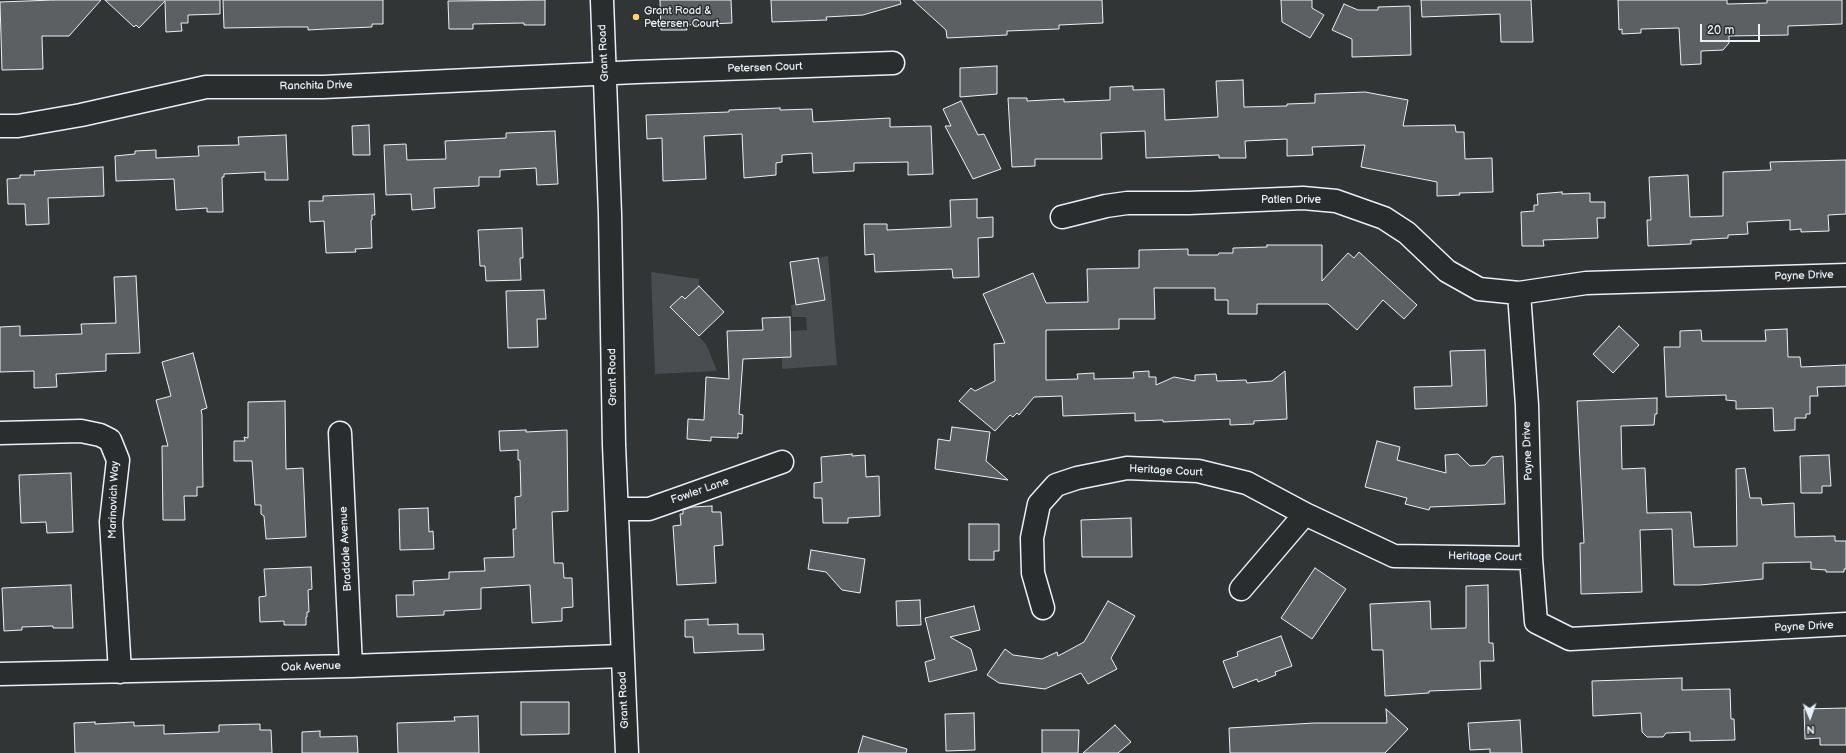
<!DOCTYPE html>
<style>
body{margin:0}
#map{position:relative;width:1846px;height:753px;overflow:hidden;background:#323536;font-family:"Balsamiq Sans",sans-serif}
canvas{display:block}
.north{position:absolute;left:1790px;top:697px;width:40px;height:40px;-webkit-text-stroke:3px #2a2d2e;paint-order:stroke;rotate:178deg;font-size:11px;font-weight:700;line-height:16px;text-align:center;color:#e8f1f8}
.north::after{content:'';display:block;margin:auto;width:14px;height:18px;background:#e8f1f8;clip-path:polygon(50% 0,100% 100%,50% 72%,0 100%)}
.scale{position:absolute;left:1700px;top:24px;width:60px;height:18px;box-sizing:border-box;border:2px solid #e8f1f8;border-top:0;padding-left:5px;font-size:12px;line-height:14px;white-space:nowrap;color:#e8f1f8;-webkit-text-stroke:3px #2a2d2e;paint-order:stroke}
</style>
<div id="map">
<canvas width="1846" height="753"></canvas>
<div class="north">N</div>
<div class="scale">20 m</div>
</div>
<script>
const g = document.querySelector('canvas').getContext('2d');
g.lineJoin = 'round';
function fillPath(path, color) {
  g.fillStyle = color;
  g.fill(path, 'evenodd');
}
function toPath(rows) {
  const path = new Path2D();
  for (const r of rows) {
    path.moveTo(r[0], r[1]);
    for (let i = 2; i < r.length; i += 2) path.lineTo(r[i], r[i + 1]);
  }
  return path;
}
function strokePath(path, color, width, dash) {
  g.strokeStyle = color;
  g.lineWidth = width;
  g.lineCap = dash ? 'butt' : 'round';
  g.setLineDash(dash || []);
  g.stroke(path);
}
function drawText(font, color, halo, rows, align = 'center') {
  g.font = font + ' "Balsamiq Sans",sans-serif';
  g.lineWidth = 3;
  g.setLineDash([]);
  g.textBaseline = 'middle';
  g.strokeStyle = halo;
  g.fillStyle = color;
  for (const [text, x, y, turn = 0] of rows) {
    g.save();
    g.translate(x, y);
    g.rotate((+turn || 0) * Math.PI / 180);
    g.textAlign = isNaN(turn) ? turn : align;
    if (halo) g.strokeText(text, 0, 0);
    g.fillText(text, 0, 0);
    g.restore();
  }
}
const green = toPath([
 [828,256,837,365,782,369,782,357,791,357,790,331,807,330,806,317,792,317,791,305,825,300,824,290,819,291,818,277,821,277,818,258],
 [651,272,699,279,699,286,685,299,682,296,670,307,706,344,717,371,655,374]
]);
const building = toPath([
 [53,0,101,0,69,36,42,36,43,69,2,70,0,2,53,0],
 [105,0,220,0,220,14,188,15,188,23,181,23,182,31,166,32,165,1,139,28,136,25,134,27,105,0],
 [223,0,383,0,383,24,372,24,372,27,326,29,308,30,308,27,283,27,224,28,223,0],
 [545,0,545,25,524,25,524,23,473,24,473,29,449,29,448,1,545,0],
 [660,0,731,0,732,23,686,25,687,30,661,30,660,0],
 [771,0,900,0,901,4,863,15,826,17,827,20,772,22,771,0],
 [913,0,1102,0,1103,23,1059,25,1059,29,1007,31,1007,35,947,38,946,30,913,0],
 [1281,0,1312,0,1312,8,1324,15,1310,38,1282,22,1281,0],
 [1421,0,1531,0,1533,42,1501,42,1500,14,1422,17,1421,0],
 [1618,0,1727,0,1727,4,1767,3,1767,0,1842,0,1842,24,1788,26,1788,35,1729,36,1729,43,1723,50,1701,51,1701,64,1681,65,1679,28,1641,29,1641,33,1622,34,1622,29,1619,30,1618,0],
 [1344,4,1358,10,1378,10,1378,7,1410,6,1411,55,1352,57,1352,39,1332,30,1344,4],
 [997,66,997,94,960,97,960,68,997,66],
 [1243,80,1244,107,1287,106,1287,104,1315,103,1315,94,1365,92,1408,100,1403,126,1455,125,1456,132,1464,132,1465,159,1492,158,1493,192,1459,193,1460,195,1437,196,1437,182,1361,167,1365,145,1312,147,1313,155,1287,156,1287,139,1245,141,1246,158,1219,158,1219,155,1146,158,1145,131,1101,133,1102,159,1035,159,1035,166,1012,167,1008,98,1027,98,1027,101,1064,99,1064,102,1110,100,1110,87,1133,86,1133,90,1164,89,1165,120,1218,117,1216,81,1243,80],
 [961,101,978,135,984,134,1001,169,973,179,945,126,951,126,943,109,961,101],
 [780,108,780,110,812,109,813,122,890,118,890,127,931,126,933,174,908,175,908,162,854,163,854,171,813,173,812,153,782,155,782,162,776,163,776,175,744,178,742,134,704,136,706,179,663,181,662,138,647,139,646,115,729,112,729,110,780,108],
 [369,125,370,155,353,155,352,126,369,125],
 [555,131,558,184,537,185,536,168,500,170,500,177,479,177,479,186,434,188,435,208,412,210,411,194,386,195,384,145,406,144,407,160,446,159,445,141,506,138,506,133,555,131],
 [286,135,288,180,265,180,265,172,224,174,224,177,222,177,223,212,207,212,207,208,176,210,174,179,116,181,115,156,135,154,135,151,156,150,156,158,199,156,198,146,239,145,238,137,286,135],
 [1846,160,1846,214,1828,215,1829,231,1801,232,1801,229,1790,230,1790,220,1747,222,1748,234,1728,235,1728,238,1691,240,1691,244,1648,246,1647,220,1651,220,1649,177,1688,175,1690,217,1723,216,1723,172,1771,170,1770,162,1846,160],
 [103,167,104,196,48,198,49,224,26,225,25,204,8,204,7,179,20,178,20,175,35,175,34,171,103,167],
 [1562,192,1562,194,1590,193,1590,202,1605,202,1605,218,1597,218,1598,238,1543,240,1544,246,1522,246,1521,212,1534,211,1534,205,1538,205,1537,194,1562,192],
 [374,194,375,215,372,215,372,220,371,220,372,248,355,249,356,252,326,253,324,221,310,222,309,201,323,201,323,196,374,194],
 [977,199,977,218,993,217,993,237,978,238,979,277,953,278,952,269,875,272,874,254,865,255,864,224,887,224,887,230,951,227,950,200,977,199],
 [522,228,523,258,520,258,521,280,486,281,485,266,480,266,478,230,522,228],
 [1267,245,1322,245,1322,281,1348,253,1354,258,1359,252,1417,305,1404,319,1383,300,1357,330,1328,304,1257,304,1257,314,1228,314,1228,300,1215,300,1215,288,1154,288,1155,319,1119,319,1119,329,1046,330,1046,380,1078,379,1077,374,1094,373,1094,379,1134,378,1133,372,1149,371,1149,377,1156,377,1156,385,1174,377,1195,381,1195,375,1216,374,1217,381,1246,380,1247,383,1272,381,1285,371,1287,419,1254,421,1254,424,1230,425,1230,419,1163,422,1163,420,1135,421,1135,413,1063,416,1062,396,1034,397,1019,415,1017,413,1013,417,1010,415,995,431,959,401,971,388,975,391,995,381,994,344,1005,343,983,294,1033,273,1046,303,1088,302,1087,269,1139,268,1139,250,1188,249,1188,255,1218,255,1219,253,1233,253,1233,248,1267,247,1267,245],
 [818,258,825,300,796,305,790,262,818,258],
 [136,276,140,353,106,354,106,371,56,374,57,387,34,388,34,371,0,372,0,327,20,326,20,336,82,334,81,324,116,323,114,277,136,276],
 [699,286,724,312,699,336,670,307,682,296,685,299,699,286],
 [544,290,546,319,537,319,538,347,508,348,506,291,544,290],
 [790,317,791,357,743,359,739,414,743,415,742,434,738,433,738,438,711,437,711,441,687,439,688,419,704,420,706,377,729,379,727,331,763,330,762,318,790,317],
 [1619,326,1639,345,1613,373,1593,354,1619,326],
 [1787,329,1788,357,1800,357,1801,367,1846,365,1846,386,1817,387,1818,396,1810,396,1810,414,1806,414,1806,418,1795,418,1795,430,1774,431,1773,408,1736,409,1736,401,1726,400,1726,395,1666,397,1664,347,1680,347,1680,331,1701,330,1702,341,1766,341,1765,330,1787,329],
 [1485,350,1487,406,1415,409,1414,387,1452,386,1450,351,1485,350],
 [193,353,207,408,201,410,202,415,203,487,197,487,197,496,184,496,185,520,163,520,162,446,168,446,156,400,171,396,162,362,193,353],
 [1657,398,1657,414,1655,414,1654,425,1621,426,1622,469,1645,468,1647,513,1691,512,1694,547,1737,546,1736,469,1745,468,1750,498,1761,498,1762,505,1794,503,1795,537,1835,536,1835,541,1846,541,1846,569,1844,569,1844,572,1826,572,1826,570,1811,569,1811,562,1763,563,1763,579,1700,585,1674,585,1672,529,1640,530,1642,592,1581,594,1580,543,1584,543,1577,401,1657,398],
 [285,401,286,469,303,468,306,537,266,539,264,516,261,514,261,505,255,505,252,461,234,461,234,441,245,441,244,437,248,438,248,402,285,401],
 [952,427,990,432,986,461,1008,480,935,469,938,439,950,441,952,427],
 [526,430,526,432,567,430,568,511,552,512,554,563,563,563,564,578,572,578,573,607,562,608,562,621,532,623,530,585,481,588,481,609,444,611,444,615,397,617,396,595,414,595,413,581,449,579,449,572,485,571,484,558,514,557,513,529,516,529,515,497,521,496,520,460,518,460,518,450,500,451,499,431,526,430],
 [1377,441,1400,447,1397,460,1446,473,1445,455,1458,454,1470,466,1485,465,1492,457,1503,456,1505,504,1430,507,1429,510,1405,504,1407,498,1365,487,1377,441],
 [852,454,852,456,865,455,866,477,879,476,880,516,848,518,848,523,823,523,822,498,814,498,814,483,822,482,821,457,852,454],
 [1829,455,1831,486,1822,486,1822,493,1801,493,1800,456,1829,455],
 [71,473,73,532,47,533,46,522,21,523,19,475,71,473],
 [712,506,712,512,721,512,723,545,714,546,716,583,677,585,673,526,681,525,680,514,683,514,683,510,692,507,712,506],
 [428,508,429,532,433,531,434,549,400,550,399,509,428,508],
 [1131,518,1132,557,1082,557,1081,520,1131,518],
 [969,524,999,524,999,551,994,551,994,560,969,560,969,524],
 [811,550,865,559,860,593,842,590,826,572,808,569,811,550],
 [311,567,312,589,308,590,309,612,307,612,307,617,306,617,306,625,284,625,284,621,260,622,259,597,266,596,264,569,311,567],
 [1315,568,1346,589,1312,639,1281,618,1315,568],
 [71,585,73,628,53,628,53,626,22,627,22,630,4,631,2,588,71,585],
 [1488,585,1489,643,1493,643,1494,661,1480,661,1481,689,1429,691,1429,693,1385,696,1383,650,1372,650,1370,604,1430,601,1431,629,1466,628,1466,586,1488,585],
 [920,600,921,625,897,626,896,601,920,600],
 [1108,601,1135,616,1111,658,1117,669,1088,684,1081,673,1045,689,999,683,987,675,1005,649,1013,655,1042,659,1057,652,1058,656,1084,642,1108,601],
 [974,606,980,630,950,637,971,649,977,670,929,682,925,662,935,659,925,618,974,606],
 [708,619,708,625,738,624,738,634,763,634,764,650,694,653,693,637,685,637,685,620,708,619],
 [1281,636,1292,666,1275,672,1276,675,1258,682,1257,679,1233,688,1223,661,1238,656,1237,652,1281,636],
 [1682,678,1682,690,1730,689,1731,719,1734,719,1735,740,1690,741,1690,732,1666,733,1663,737,1647,737,1642,732,1641,713,1593,716,1592,681,1682,678],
 [521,702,569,702,569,734,521,735,521,702],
 [1846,708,1846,745,1820,745,1820,738,1805,739,1804,709,1846,708],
 [1386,709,1408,729,1385,753,1230,753,1229,728,1314,723,1387,723,1386,709],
 [974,713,975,750,946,751,945,714,974,713],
 [478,716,479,753,398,753,397,723,455,721,454,717,478,716],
 [1520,720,1522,753,1490,753,1490,749,1470,750,1468,723,1520,720],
 [95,722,95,724,134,722,134,726,164,725,164,734,219,732,219,725,260,724,260,730,271,730,272,753,75,753,74,723,95,722],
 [1115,725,1131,742,1118,753,1083,753,1115,725],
 [1042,730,1079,730,1078,753,1042,753,1042,730],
 [320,731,320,737,357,736,358,753,302,753,302,732,320,731],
 [863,736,907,749,906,753,858,753,863,736]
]);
const minor = toPath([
 [0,126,18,126,81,115,206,87,323,87,636,72,893,63],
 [1062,217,1106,206,1127,203,1189,203,1303,198,1336,201,1384,218,1407,233,1447,271,1479,289,1519,293],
 [1846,275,1586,283,1519,293,1527,405,1531,558,1536,622,1570,639,1846,624],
 [0,433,81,431,100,435,110,440,118,460,111,522,120,672],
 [340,433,351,666],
 [617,509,649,509,782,462],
 [1241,589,1305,514],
 [1043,608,1033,573,1032,538,1039,504,1056,485,1077,478,1127,468,1198,471,1247,483,1305,514,1394,556,1531,558],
 [0,674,351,666,622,656]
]);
const major = toPath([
 [602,0,610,214,614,445,627,753]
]);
const markers = [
 [636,17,4,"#ffd166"]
];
const poiNames = [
 ["Grant Road &",644,11],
 ["Petersen Court",644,24]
];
const streetNames = [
 ["Grant Road",604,53,-93],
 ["Petersen Court",765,68,-2],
 ["Ranchita Drive",316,86,-1],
 ["Patlen Drive",1291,200],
 ["Payne Drive",1804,276,-2],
 ["Grant Road",613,377,-91],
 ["Payne Drive",1528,451,-92],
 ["Heritage Court",1166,471,3],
 ["Fowler Lane",700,491,-19],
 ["Marinovich Way",114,500,-88],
 ["Braddale Avenue",346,549,-93],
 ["Heritage Court",1485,557,1],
 ["Payne Drive",1804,627,-3],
 ["Oak Avenue",311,667,-2],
 ["Grant Road",624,700,-93]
];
fillPath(green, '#494d4f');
fillPath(building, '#5c6063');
strokePath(building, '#e8f1f8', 1);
strokePath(minor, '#e8f1f8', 25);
strokePath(major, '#e8f1f8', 25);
strokePath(minor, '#2a2d2e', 22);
strokePath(major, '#2a2d2e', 22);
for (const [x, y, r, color] of markers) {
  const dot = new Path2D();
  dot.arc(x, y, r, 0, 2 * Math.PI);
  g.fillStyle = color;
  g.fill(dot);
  strokePath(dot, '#2a2d2e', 1.5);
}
drawText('11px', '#e8f1f8', '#2a2d2e', poiNames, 'left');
drawText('11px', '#e8f1f8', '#2a2d2e', streetNames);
</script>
